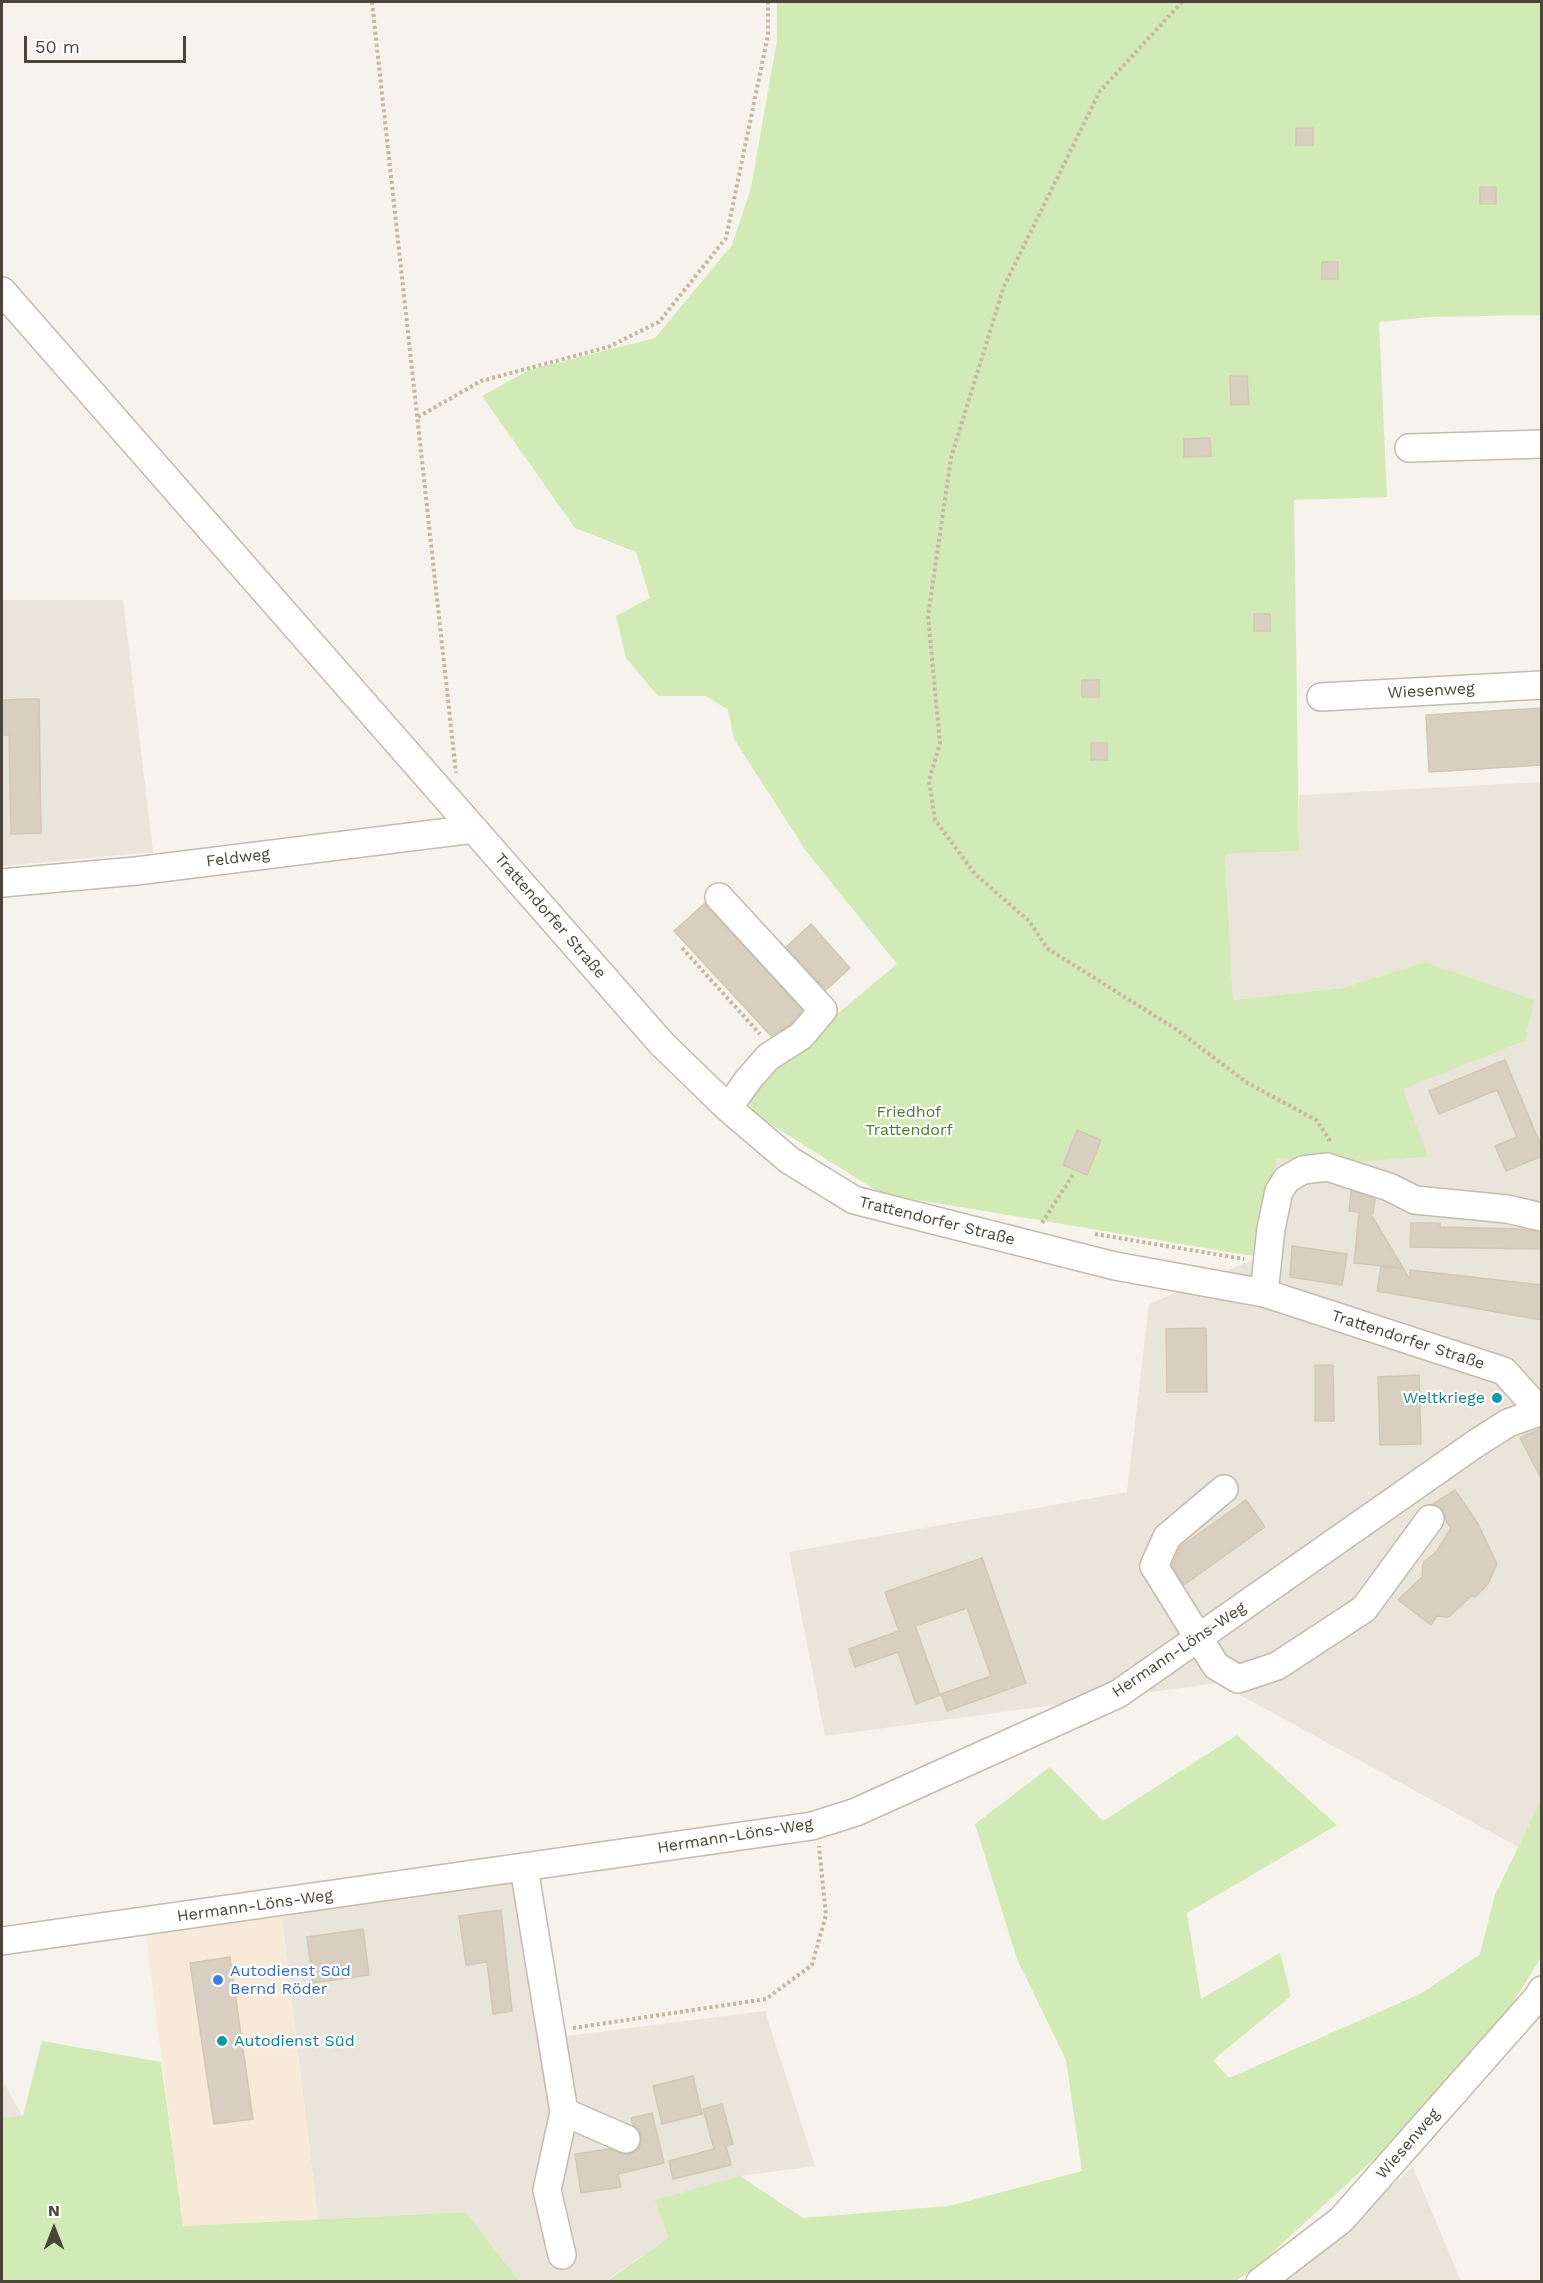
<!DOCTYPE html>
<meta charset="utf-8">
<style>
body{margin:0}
#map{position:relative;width:1543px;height:2283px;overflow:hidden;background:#f6f3ec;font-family:"Work Sans",sans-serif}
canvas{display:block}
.frame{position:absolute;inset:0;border:3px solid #4b4439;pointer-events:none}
.north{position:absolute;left:24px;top:2199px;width:60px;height:60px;-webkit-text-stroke:4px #fff;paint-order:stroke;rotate:0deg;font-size:16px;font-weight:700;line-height:24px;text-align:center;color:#4b4439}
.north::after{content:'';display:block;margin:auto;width:21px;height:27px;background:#4b4439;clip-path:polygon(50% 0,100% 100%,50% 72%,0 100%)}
.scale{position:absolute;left:24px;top:36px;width:162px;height:27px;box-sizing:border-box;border:3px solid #4b4439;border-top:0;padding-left:8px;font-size:18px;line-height:21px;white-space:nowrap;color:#4b4439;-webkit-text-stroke:4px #fff;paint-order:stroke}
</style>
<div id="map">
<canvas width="1543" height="2283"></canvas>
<div class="frame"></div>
<div class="north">N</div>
<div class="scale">50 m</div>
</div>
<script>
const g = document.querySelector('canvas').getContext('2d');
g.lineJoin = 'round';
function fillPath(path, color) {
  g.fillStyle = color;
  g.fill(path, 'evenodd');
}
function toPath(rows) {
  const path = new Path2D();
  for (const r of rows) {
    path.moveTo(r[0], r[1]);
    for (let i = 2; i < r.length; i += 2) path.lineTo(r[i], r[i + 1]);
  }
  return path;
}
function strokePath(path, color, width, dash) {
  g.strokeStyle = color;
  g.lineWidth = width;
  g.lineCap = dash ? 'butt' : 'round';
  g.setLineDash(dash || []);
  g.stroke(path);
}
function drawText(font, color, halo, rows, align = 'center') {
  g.font = font + ' "Work Sans",sans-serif';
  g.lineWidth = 4.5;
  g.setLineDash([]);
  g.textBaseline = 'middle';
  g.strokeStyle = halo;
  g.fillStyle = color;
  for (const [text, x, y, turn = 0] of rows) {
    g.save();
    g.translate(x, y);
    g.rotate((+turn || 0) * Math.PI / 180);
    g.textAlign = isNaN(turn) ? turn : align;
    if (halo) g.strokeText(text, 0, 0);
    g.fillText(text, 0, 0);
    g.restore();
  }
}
const residential = toPath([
 [2,600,123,600,153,852,2,866],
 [1541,782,1542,1800,1518,1847,1218,1683,825,1736,789,1552,1127,1492,1149,1304,1259,1257,1277,1159,1342,1163,1428,1157,1402,1089,1525,1041,1425,962,1342,988,1233,1000,1225,854,1299,851,1299,795],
 [516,1877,542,2039,765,2011,815,2166,740,2176,656,2200,668,2238,606,2281,519,2281,466,2212,318,2219,281,1911],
 [2,2054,4,2083,23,2117,2,2118],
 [1413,2167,1461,2281,1282,2282]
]);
const commercial = toPath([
 [281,1911,318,2219,183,2226,145,1929]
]);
const green = toPath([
 [777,2,1541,2,1541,315,1429,317,1379,322,1387,497,1294,500,1299,851,1225,854,1233,1000,1342,988,1425,962,1534,1000,1525,1041,1403,1089,1428,1157,1342,1163,1277,1159,1259,1257,882,1194,756,1115,746,1098,776,1065,897,964,806,851,734,739,728,710,706,696,658,696,626,658,616,616,650,598,636,552,575,528,482,396,529,370,655,338,732,245,751,188,777,40],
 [1237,1735,1337,1825,1187,1913,1201,1999,1280,1953,1291,1996,1213,2060,1229,2078,1420,1994,1480,1954,1495,1895,1541,1800,1541,1957,1499,2026,1425,2112,1260,2264,1236,2281,606,2282,668,2238,655,2200,740,2176,803,2218,949,2206,1082,2171,1066,2060,1017,1959,975,1824,1050,1767,1103,1821],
 [42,2041,161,2062,183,2226,466,2212,519,2281,2,2281,2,2118,23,2116]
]);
const building = toPath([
 [1296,128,1313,128,1313,145,1296,145,1296,128],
 [1480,187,1496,187,1496,204,1480,204,1480,187],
 [1322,262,1338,262,1338,279,1322,279,1322,262],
 [1230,376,1247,376,1249,404,1231,405,1230,376],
 [1210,438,1211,456,1184,457,1184,439,1210,438],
 [1254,614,1270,614,1270,631,1254,631,1254,614],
 [1082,680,1099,680,1099,697,1082,697,1082,680],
 [30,699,39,699,41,833,11,834,9,735,2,735,2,700,30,699],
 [1542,708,1542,765,1429,772,1426,715,1542,708],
 [1091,743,1107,743,1107,760,1091,760,1091,743],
 [705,903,802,1010,791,1024,771,1036,674,931,705,903],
 [811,924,850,968,826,990,786,947,811,924],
 [1505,1060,1542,1148,1542,1156,1506,1171,1495,1146,1517,1137,1497,1090,1439,1114,1429,1091,1505,1060],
 [1077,1130,1101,1140,1087,1175,1063,1165,1077,1130],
 [1351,1191,1375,1199,1373,1213,1370,1213,1403,1268,1354,1263,1359,1212,1349,1211,1351,1191],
 [1411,1223,1440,1223,1440,1227,1522,1229,1542,1232,1542,1249,1410,1247,1411,1223],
 [1292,1246,1347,1254,1342,1285,1290,1277,1292,1246],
 [1381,1267,1404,1269,1410,1280,1410,1270,1542,1285,1542,1320,1377,1291,1381,1267],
 [1206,1328,1207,1392,1167,1392,1166,1329,1206,1328],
 [1315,1365,1333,1365,1334,1421,1315,1421,1315,1365],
 [1419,1375,1421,1444,1380,1445,1378,1377,1419,1375],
 [1542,1428,1542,1480,1520,1438,1542,1428],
 [1455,1490,1478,1524,1497,1564,1488,1584,1475,1597,1471,1596,1449,1617,1437,1616,1431,1625,1398,1600,1422,1577,1423,1563,1437,1551,1451,1528,1446,1521,1444,1512,1440,1507,1433,1504,1455,1490],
 [1246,1500,1265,1527,1184,1585,1172,1565,1180,1547,1246,1500],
 [982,1558,1026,1683,947,1711,941,1694,991,1676,967,1608,915,1626,940,1695,916,1704,898,1652,855,1667,849,1649,899,1631,885,1592,982,1558],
 [501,1910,512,2011,493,2014,487,1962,466,1965,459,1916,501,1910],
 [363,1929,369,1975,313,1983,307,1937,363,1929],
 [230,1957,253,2119,214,2124,190,1963,230,1957],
 [693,2076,702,2114,662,2124,653,2086,693,2076],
 [722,2104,733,2144,726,2146,731,2165,673,2179,669,2161,714,2149,703,2109,722,2104],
 [652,2113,664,2163,618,2174,621,2187,581,2193,575,2154,609,2149,627,2155,635,2152,640,2146,642,2138,639,2130,633,2125,631,2118,652,2113]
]);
const path = toPath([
 [372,2,456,773],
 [1182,2,1100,91,1004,286,951,458,928,616,940,743,929,781,935,820,975,874,1029,921,1048,949,1176,1029,1246,1082,1316,1120,1329,1139,1329,1143],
 [418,417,481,381,608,347,659,322,726,238,768,35,768,2],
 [682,948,760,1034],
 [1042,1223,1074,1173],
 [1095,1234,1244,1259],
 [573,2028,766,1999,812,1965,826,1915,819,1846]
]);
const minor = toPath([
 [2,291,662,1044,728,1108,789,1160,854,1200,1115,1266,1264,1293,1504,1371,1540,1411],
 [1409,448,1542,444],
 [1321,697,1542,685],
 [2,883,136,871,474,829],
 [719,897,823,1010,801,1036,768,1057,748,1080,728,1108],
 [1264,1293,1271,1229,1279,1191,1287,1179,1303,1170,1327,1167,1389,1187,1415,1200,1507,1209,1542,1217],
 [1224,1489,1167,1537,1154,1566,1216,1666,1238,1679,1277,1666,1364,1609,1430,1519],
 [524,1868,564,2112,547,2190,562,2255],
 [2,1941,812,1826,856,1812,1118,1694,1475,1444,1508,1423,1542,1411],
 [564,2112,626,2139],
 [1260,2282,1341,2220,1538,1997,1542,1990]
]);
const markers = [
 [1497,1398,6,"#0f9aa8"],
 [218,1980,6,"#3f7fe0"],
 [222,2041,6,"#0f9aa8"]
];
const streetNames = [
 ["Wiesenweg",1431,691,-3],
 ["Feldweg",238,858,-7],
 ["Trattendorfer Straße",550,916,49],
 ["Trattendorfer Straße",937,1221,14],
 ["Trattendorfer Straße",1408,1340,18],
 ["Hermann-Löns-Weg",1179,1650,-34],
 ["Hermann-Löns-Weg",735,1836,-9],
 ["Hermann-Löns-Weg",255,1906,-8],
 ["Wiesenweg",1408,2144,-49]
];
const parkNames = [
 ["Friedhof",909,1112],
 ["Trattendorf",909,1130]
];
const cultureNames = [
 ["Weltkriege",1485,1398],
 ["Autodienst Süd",234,2041,"left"]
];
const shopNames = [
 ["Autodienst Süd",230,1971],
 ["Bernd Röder",230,1989]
];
fillPath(residential, '#eae5da');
fillPath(commercial, '#f7ead8');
fillPath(green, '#d2eab5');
fillPath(building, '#d8cfc1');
strokePath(building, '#d3c7b4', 1.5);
strokePath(minor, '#c2bbae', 30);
strokePath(path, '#c4b79f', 4, [3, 3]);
strokePath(minor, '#fff', 27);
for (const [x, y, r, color] of markers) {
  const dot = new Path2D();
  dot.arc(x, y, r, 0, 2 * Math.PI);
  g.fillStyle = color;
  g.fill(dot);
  strokePath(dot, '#fff', 2);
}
drawText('16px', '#4b4439', '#fff', streetNames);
drawText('16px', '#4a7f2a', '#fff', parkNames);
drawText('16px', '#0d838f', '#fff', cultureNames, 'right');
drawText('16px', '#366cbe', '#fff', shopNames, 'left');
</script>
